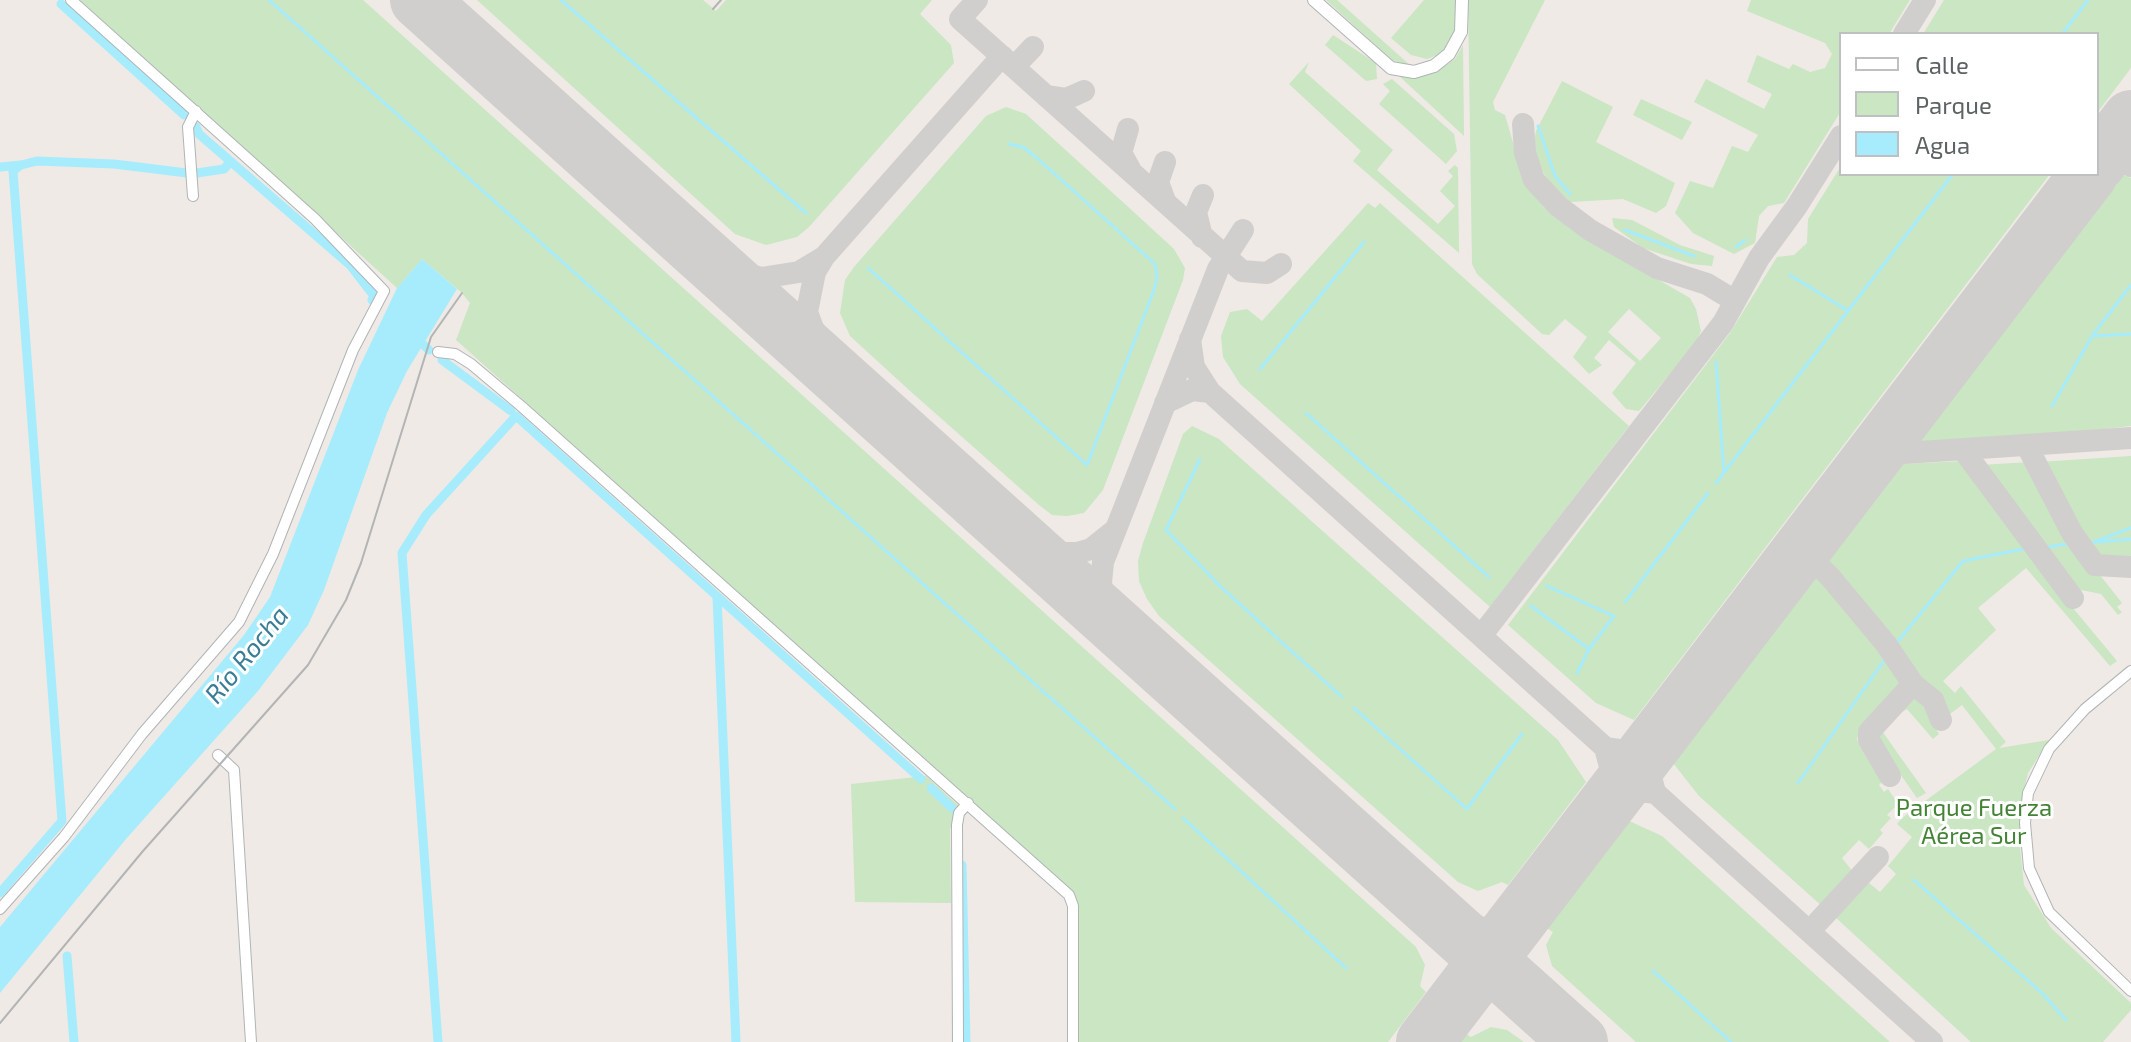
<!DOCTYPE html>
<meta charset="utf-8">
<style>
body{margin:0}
#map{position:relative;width:2131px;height:1042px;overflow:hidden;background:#efeae5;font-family:"Exo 2",sans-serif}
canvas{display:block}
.legend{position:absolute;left:1839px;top:32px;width:260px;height:144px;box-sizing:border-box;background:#fff;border:2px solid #bec0c1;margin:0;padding:10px 14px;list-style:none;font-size:24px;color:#5d6265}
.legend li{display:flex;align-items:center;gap:16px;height:40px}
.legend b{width:40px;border:2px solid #bec0c1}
</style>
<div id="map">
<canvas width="2131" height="1042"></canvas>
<ul class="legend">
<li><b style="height:10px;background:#fff"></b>Calle</li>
<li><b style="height:22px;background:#cae6c2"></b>Parque</li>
<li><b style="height:22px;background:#a6ecfd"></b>Agua</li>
</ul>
</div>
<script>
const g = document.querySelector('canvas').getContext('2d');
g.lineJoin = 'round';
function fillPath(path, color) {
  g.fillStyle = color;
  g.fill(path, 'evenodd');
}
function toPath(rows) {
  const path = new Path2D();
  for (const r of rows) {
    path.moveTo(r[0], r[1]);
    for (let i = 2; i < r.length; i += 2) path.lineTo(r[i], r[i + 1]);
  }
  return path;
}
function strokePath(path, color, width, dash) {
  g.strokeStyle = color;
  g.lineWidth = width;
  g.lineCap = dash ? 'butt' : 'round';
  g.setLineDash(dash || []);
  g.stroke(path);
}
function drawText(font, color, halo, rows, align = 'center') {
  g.font = font + ' "Exo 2",sans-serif';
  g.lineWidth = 6;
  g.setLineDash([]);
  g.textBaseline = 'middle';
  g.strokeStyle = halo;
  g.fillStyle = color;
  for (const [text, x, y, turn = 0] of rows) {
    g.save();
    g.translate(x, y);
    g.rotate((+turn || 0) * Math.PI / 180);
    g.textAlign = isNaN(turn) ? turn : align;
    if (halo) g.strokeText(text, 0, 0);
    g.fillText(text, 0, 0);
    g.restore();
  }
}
const green = toPath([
 [80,0,363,0,1416,947,1425,965,1420,986,1426,992,1388,1042,1077,1042,1075,894,456,340,470,303,462,293,422,259,397,288],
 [477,0,703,0,716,11,726,0,932,0,920,14,951,45,954,63,809,227,797,237,766,245,735,234],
 [1326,0,1337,0,1411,66,1392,60],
 [1424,0,1455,0,1456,6,1455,31,1443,53,1427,59,1411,55,1391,38],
 [1468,0,1545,0,1493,102,1495,110,1505,115,1523,177,1544,207,1572,230,1690,298,1696,309,1701,331,1695,344,1639,411,1626,409,1612,393,1636,363,1609,340,1594,358,1602,365,1589,374,1573,357,1587,337,1565,319,1549,335,1542,334,1477,274,1472,264],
 [1629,309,1661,338,1640,361,1608,332],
 [1751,0,1910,0,1889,34,1841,34,1841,111,1784,203,1768,206,1759,216,1755,243,1734,254,1693,233,1675,213,1690,181,1713,188,1732,146,1748,152,1758,135,1694,102,1706,79,1764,109,1772,94,1747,82,1757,55,1789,69,1793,64,1810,72,1825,68,1832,54,1825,43,1747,11],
 [1944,0,2131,0,2131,68,2097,113,2097,34,1923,34],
 [1333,35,1376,63,1377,79,1366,81,1325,45],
 [1463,45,1464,136,1399,76,1434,73,1455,59],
 [1309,62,1305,72,1393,150,1377,170,1438,224,1455,206,1440,191,1453,176,1448,171,1455,165,1458,168,1459,253,1353,161,1361,151,1289,84],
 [1392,79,1454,134,1457,151,1446,164,1379,104,1390,91,1383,84],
 [1562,81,1613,107,1596,142,1675,183,1666,206,1656,213,1623,199,1570,202,1557,193,1543,172,1533,147,1536,131],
 [1641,99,1692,122,1682,140,1633,115],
 [1006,107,1026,114,1137,215,1174,249,1185,268,1183,280,1103,490,1084,513,1067,516,1052,515,1039,505,909,390,850,336,840,313,845,280,854,267,986,116],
 [1841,166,1841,174,2050,174,1634,720,1596,703,1508,625,1730,333,1777,257,1794,255,1807,243,1808,219],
 [2121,174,2131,178,2131,426,2023,438,1915,444],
 [1368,203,1375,208,1380,203,1629,426,1490,607,1240,384,1223,357,1221,336,1230,312,1247,309,1262,321],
 [1612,218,1632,220,1680,245,1714,256,1712,266,1691,264,1643,248,1614,227],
 [1192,426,1219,439,1558,740,1586,782,1508,885,1502,882,1478,891,1458,882,1159,616,1147,599,1139,581,1138,561,1143,543,1183,434],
 [2131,456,2131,563,2105,563,2090,554,2079,539,2039,462],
 [1966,461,1994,493,2068,602,2117,661,2110,666,2026,568,1978,608,1996,630,1943,681,1955,693,1961,686,2006,742,1999,748,2049,740,2028,773,2023,794,2019,839,2024,885,2051,928,2131,1003,2131,1010,2103,1042,1971,1042,1834,916,1861,885,1869,883,1880,892,1896,874,1888,866,1912,837,1897,824,1902,818,1996,749,1962,705,1946,717,1939,711,1934,694,1915,678,1823,566,1900,464],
 [2030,462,2073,541,2122,603,2117,607,2122,612,2118,615,2101,594,2071,588,1980,465],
 [1819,571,1892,658,1905,680,1904,687,1860,726,1857,740,1883,781,1879,785,1884,792,1888,789,1898,804,1887,815,1891,818,1880,830,1883,833,1869,849,1859,840,1842,858,1853,872,1823,907,1699,796,1673,763],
 [1914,691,1927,699,1938,722,1934,726,1939,734,1933,739,1907,709,1898,714,1895,709],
 [1880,728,1901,758,1926,793,1917,798,1898,771,1895,773,1875,743,1875,732],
 [926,776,959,806,950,829,951,903,855,902,851,784],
 [1627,820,1662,836,1890,1042,1636,1042,1552,966,1546,945,1553,932,1545,927],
 [1491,1027,1507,1030,1524,1042,1458,1042,1465,1033,1471,1037]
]);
const water = toPath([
 [422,259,457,289,407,371,387,413,324,590,308,625,258,691,126,839,0,993,0,927,244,635,270,597,358,370,397,288]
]);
const stream = toPath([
 [269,0,1175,809],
 [561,0,806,213],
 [2062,34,2088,0],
 [1538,126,1555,176,1570,194],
 [1625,230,1694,256],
 [1736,247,1745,240],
 [868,268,1087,465,1154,290,1157,278,1155,264,1037,158,1023,147,1009,144],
 [1790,275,1847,310],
 [2092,336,2131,334],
 [1716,362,1724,473],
 [1260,369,1364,242],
 [2052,406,2092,336,2131,285],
 [1306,413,1489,577],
 [1200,459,1166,530,1221,587,1342,697],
 [1716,483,1953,174],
 [2099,542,2131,539],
 [2091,543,2131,528],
 [2047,547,2067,544],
 [1547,586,1614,616,1589,649,1577,673],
 [1625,602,1708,493],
 [1531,606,1589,649],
 [1895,645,1963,561,2023,549],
 [1354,708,1467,809,1522,734],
 [1798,783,1885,659],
 [1183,818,1346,968],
 [1914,880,2043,994,2066,1020],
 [1653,971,1731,1042]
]);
const canal = toPath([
 [61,4,184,115],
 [196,127,199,134,350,265,374,296,372,300],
 [0,167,21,165],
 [197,173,224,169,230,162],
 [415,337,429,350],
 [442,360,511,411],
 [717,597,736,1042],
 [931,788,952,808],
 [962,865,966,1042],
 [0,893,62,821,13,171,21,165,37,161,114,164,187,173],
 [67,956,74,1042],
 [438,1042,402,553,426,515,516,416,921,779]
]);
const taxiway = toPath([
 [977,0,960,19,1242,271,1267,273,1281,264],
 [1904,34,1925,0],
 [1014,67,1033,47],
 [1046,96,1066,99,1084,91],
 [1523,124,1525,153,1534,180,1558,206,1590,230,1657,268,1707,284,1735,301],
 [1128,129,1121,153,1130,169],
 [2107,150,2131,166],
 [1165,201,1158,182,1165,162],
 [1202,237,1196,212,1203,195],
 [703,256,723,268,761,278,799,272,824,257,815,272,807,312,828,368],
 [824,257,1002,56],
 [1210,392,1932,1042],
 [1165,403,1192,390,1210,392,1194,367,1190,339],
 [2028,448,2072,533,2095,565,2131,567],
 [1964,451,2073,598],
 [1874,455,2131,438],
 [1116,529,1218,269,1243,230],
 [1018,539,1048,553,1077,553,1091,549,1116,529,1103,562,1101,583,1103,597,1123,633],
 [1802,549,1831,578,1886,644,1913,684,1869,732,1869,740,1890,776],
 [1481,636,1723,323,1759,258,1797,206,1841,136],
 [1913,684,1933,700,1941,720],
 [1605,748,1612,774,1604,808,1631,790,1656,793],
 [1605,748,1632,752,1654,742,1648,766,1655,792],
 [1441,918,1457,925,1486,928,1513,917,1540,891],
 [1517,921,1511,958,1525,994],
 [1818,922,1878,857]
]);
const runway = toPath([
 [419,0,1579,1042],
 [2097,163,2131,119],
 [1425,1042,2089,174]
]);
const minor = toPath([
 [193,196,188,127,196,111],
 [438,352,455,354,471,364,521,406,1069,895,1073,906,1073,1042],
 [2131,671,2085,709,2049,749,2028,793,2025,823,2029,868,2049,912,2131,991],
 [218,755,234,770,251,1042],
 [0,909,64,837,142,734,239,622,273,554,353,350,384,291,315,219,71,0],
 [958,1042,957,825,959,813,968,803]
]);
const tertiary = toPath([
 [1314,0,1391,68,1414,72,1434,66,1449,54,1461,32,1462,0]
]);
const tram = toPath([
 [713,9,721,0],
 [0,1023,143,851,308,665,346,600,361,563,431,337,462,293]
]);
const parkNames = [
 ["Parque Fuerza",1974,808],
 ["Aérea Sur",1974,836]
];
const waterNames = [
 ["Río Rocha",247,655,-51]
];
fillPath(green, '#cae6c2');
fillPath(water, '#a6ecfd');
strokePath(stream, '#a6ecfd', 3);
strokePath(canal, '#a6ecfd', 9);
strokePath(taxiway, '#d1cfcd', 22);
strokePath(runway, '#d1cfcd', 58);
strokePath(minor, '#b0b4b7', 12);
strokePath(tertiary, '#b0b4b7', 14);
strokePath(minor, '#fff', 10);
strokePath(tertiary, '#fff', 12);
strokePath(tram, '#b3b4b5', 2);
drawText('24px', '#448336', '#fff', parkNames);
drawText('italic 26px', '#3a7c95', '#fff', waterNames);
</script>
